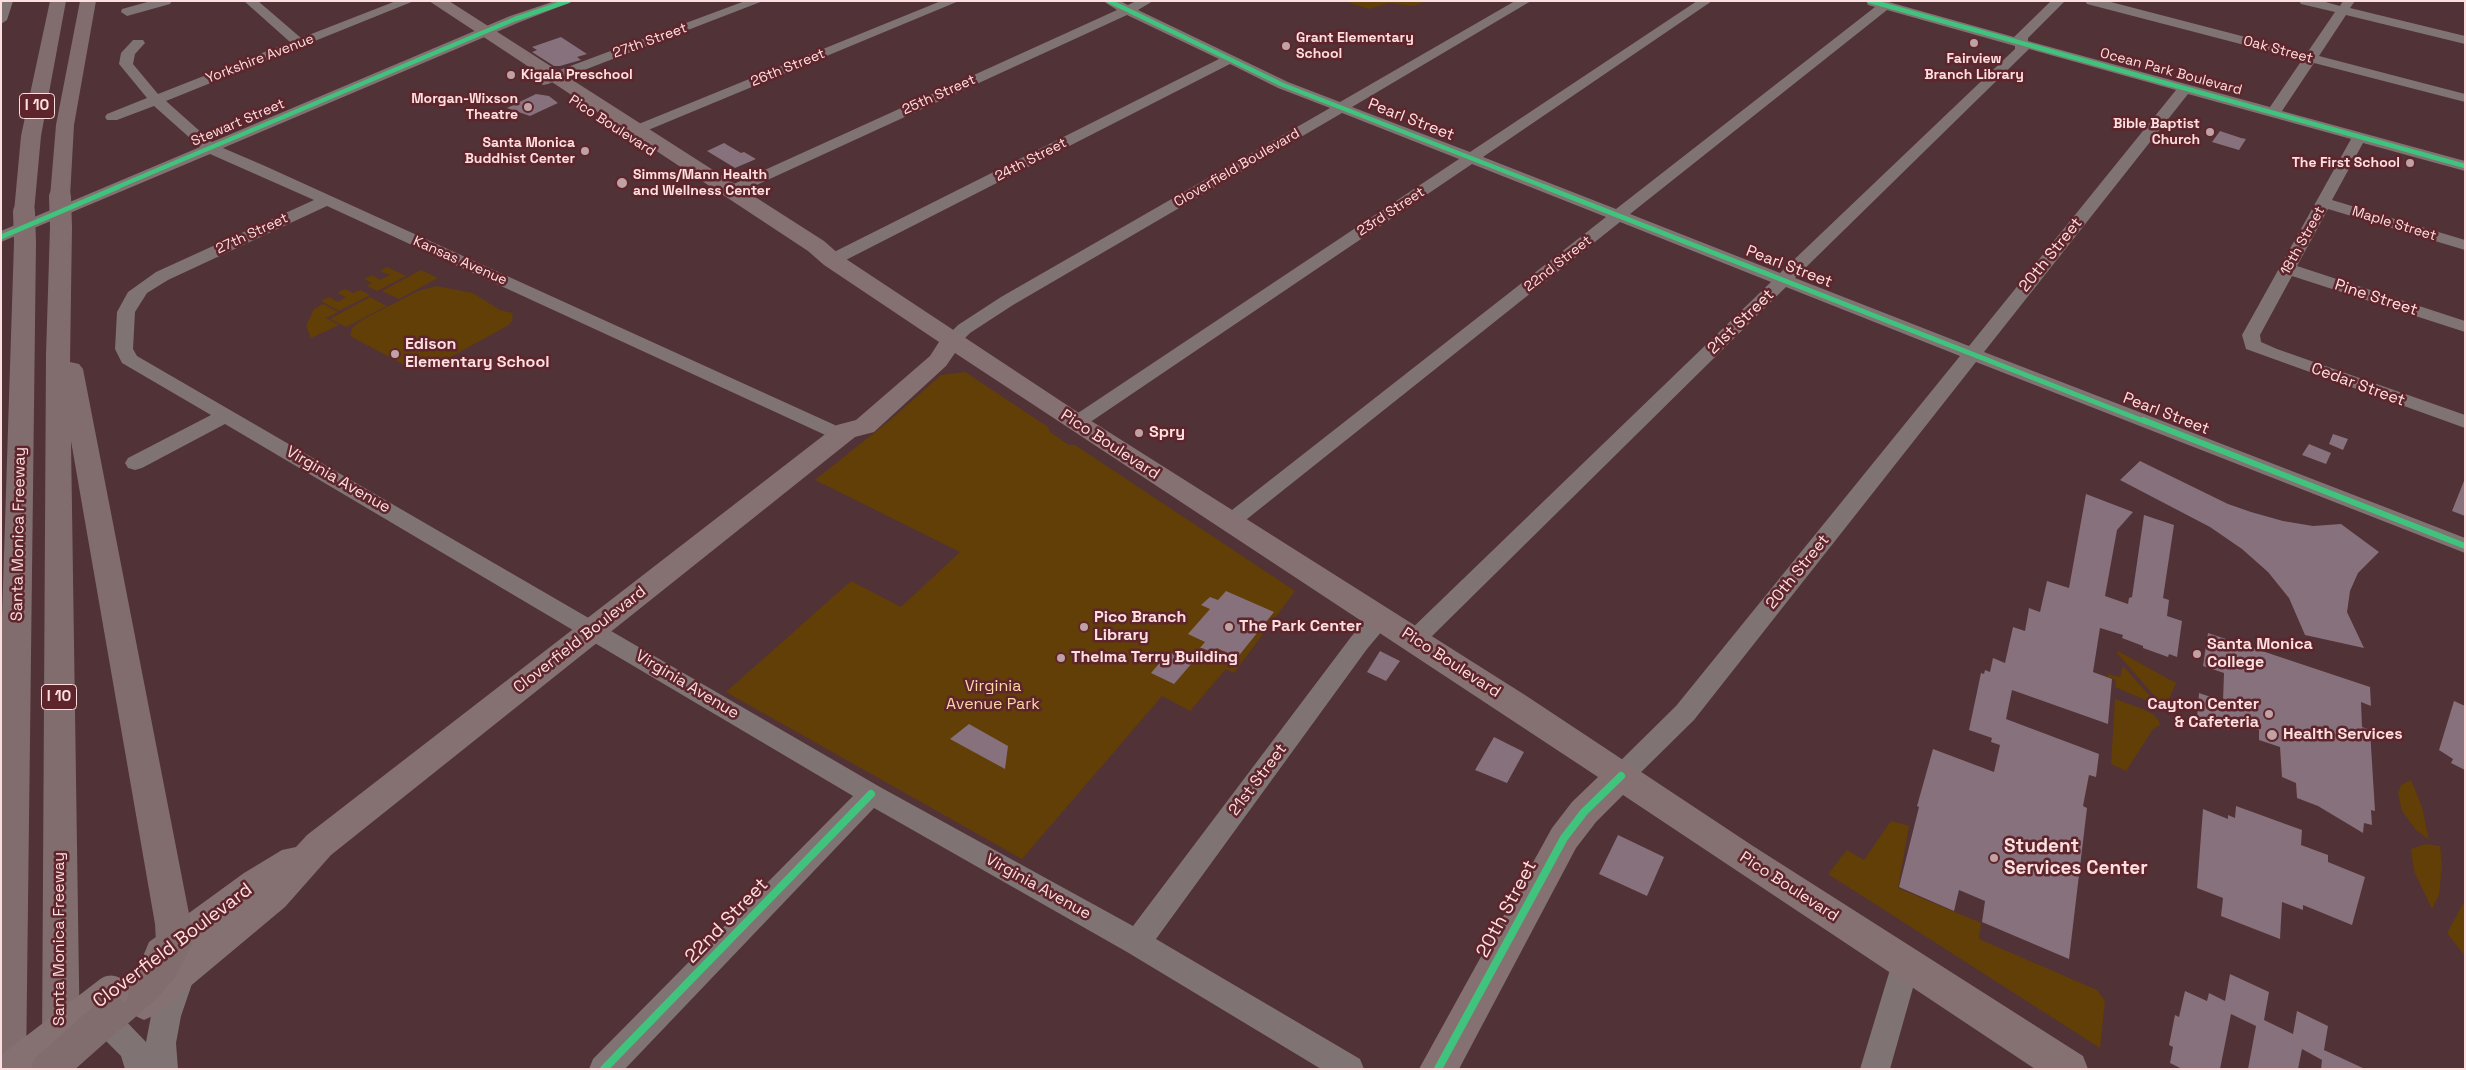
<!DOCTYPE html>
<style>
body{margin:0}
#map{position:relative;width:2466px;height:1070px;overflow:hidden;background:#513236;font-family:"Space Grotesk",sans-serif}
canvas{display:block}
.frame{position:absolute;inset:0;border:2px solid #fddfe0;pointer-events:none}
</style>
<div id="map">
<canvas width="2466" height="1070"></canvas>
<div class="frame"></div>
</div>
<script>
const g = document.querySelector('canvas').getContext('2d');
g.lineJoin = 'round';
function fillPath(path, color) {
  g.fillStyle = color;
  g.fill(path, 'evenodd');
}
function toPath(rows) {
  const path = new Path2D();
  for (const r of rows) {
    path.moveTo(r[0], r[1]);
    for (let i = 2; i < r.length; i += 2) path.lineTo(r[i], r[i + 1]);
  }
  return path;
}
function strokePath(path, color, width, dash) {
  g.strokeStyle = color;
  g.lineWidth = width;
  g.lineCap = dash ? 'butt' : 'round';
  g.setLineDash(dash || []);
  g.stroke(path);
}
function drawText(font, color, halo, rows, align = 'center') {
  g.font = font + ' "Space Grotesk",sans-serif';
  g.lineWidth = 5;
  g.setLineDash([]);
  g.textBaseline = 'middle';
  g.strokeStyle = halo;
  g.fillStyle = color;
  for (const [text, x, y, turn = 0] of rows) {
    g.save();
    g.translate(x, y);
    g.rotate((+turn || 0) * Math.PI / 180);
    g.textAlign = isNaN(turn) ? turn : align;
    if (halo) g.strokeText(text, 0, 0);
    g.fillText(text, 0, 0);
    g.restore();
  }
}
const green = toPath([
 [1344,1,1426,1,1414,6,1389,3,1369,9],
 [387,267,406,276,377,291,367,286,372,283,364,279,372,275,380,280,390,275,380,271],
 [421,270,438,278,399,299,382,291],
 [436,286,473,293,500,310,513,313,512,321,507,326,438,364,425,367,406,366,350,336,352,328,362,320,418,291],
 [345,289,353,293,360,290,370,295,339,311,321,301,329,297,338,302,346,297,337,293],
 [370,297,387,306,346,327,330,319],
 [323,304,338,312,326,318,339,325,311,338,306,326,314,309],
 [965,372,1048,427,1050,432,1069,445,1075,445,1295,591,1234,673,1226,669,1190,711,1162,696,1022,859,726,692,851,581,901,607,960,552,815,480,889,421,941,375],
 [2118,651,2176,683,2165,708,2117,653],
 [2123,666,2157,704,2157,705,2115,687,2116,680,2108,677,2108,674,2120,677],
 [2115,699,2140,708,2153,714,2159,721,2160,725,2153,729,2126,771,2111,764],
 [2411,780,2422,807,2429,840,2416,830,2402,811,2398,793,2401,785],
 [1891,821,1909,826,1898,888,1981,923,1979,939,2097,990,2105,1001,2100,1048,1828,874,1847,850,1864,860],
 [2426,844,2440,846,2442,865,2439,895,2432,909,2414,871,2411,849],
 [2465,900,2465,956,2447,933]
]);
const building = toPath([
 [561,37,587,54,577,57,581,60,560,66,554,66,532,52,537,50,532,47],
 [536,94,549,96,558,103,530,116,507,108],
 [2220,131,2241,138,2246,139,2239,150,2212,142],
 [724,143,741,153,744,152,756,159,735,168,707,151],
 [2333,434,2348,439,2343,450,2329,444],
 [2309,444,2331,453,2326,464,2302,455],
 [2140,461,2228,504,2251,512,2283,521,2313,526,2341,524,2379,552,2358,573,2350,591,2347,612,2364,648,2305,635,2289,598,2268,572,2242,549,2210,527,2120,480],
 [2464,481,2465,481,2465,516,2452,511],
 [2086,494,2133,512,2117,530,2105,596,2128,604,2129,598,2132,597,2144,515,2174,525,2163,598,2169,600,2167,616,2182,621,2177,657,2169,654,2168,657,2143,648,2143,646,2122,638,2123,635,2100,628,2093,672,2112,679,2108,724,2012,690,2006,719,2099,754,2096,777,2089,775,2083,806,2087,808,2069,959,1982,922,1985,901,1959,890,1954,911,1899,887,1919,807,1917,806,1933,749,1994,772,2000,745,1991,742,1992,738,1969,730,1981,673,1984,674,1985,670,1990,672,1993,658,2005,663,2013,627,2025,631,2029,608,2040,612,2047,581,2069,588],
 [1226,591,1274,612,1237,658,1217,648,1215,652,1200,648,1205,642,1188,634,1210,609,1201,605,1210,597,1218,600],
 [2208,633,2370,687,2371,706,2361,702,2362,727,2370,730,2375,811,2371,810,2372,825,2364,823,2363,833,2318,806,2297,798,2296,783,2282,777,2280,747,2259,740,2259,730,2230,720,2229,730,2197,718,2199,693,2223,701,2224,673,2203,666],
 [1380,651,1400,661,1386,681,1367,672],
 [1169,652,1192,663,1174,684,1151,673],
 [2454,701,2465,706,2465,770,2451,763,2453,759,2439,750],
 [969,724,1008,746,1005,769,950,739],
 [1494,737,1524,752,1507,783,1475,770],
 [2236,806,2302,830,2301,845,2328,855,2328,862,2365,877,2352,925,2303,905,2303,910,2282,902,2280,939,2221,916,2223,898,2197,888,2203,809,2228,819,2228,815,2235,818],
 [1618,835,1664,857,1647,896,1599,874],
 [2230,974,2269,992,2264,1020,2293,1034,2297,1011,2328,1026,2324,1050,2365,1069,2321,1069,2322,1060,2302,1049,2298,1069,2248,1069,2256,1026,2231,1014,2220,1069,2182,1069,2170,1063,2173,1047,2169,1045,2175,1015,2179,1017,2185,991,2207,1001,2209,993,2225,1001]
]);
const minor = toPath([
 [1,1,13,1,7,20,1,24,1,1],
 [151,1,172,1,170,4,127,16,121,12,122,9,151,1],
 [244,1,258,1,301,38,396,1,414,1,166,101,212,142,510,16,555,1,574,1,520,22,223,148,265,166,848,431,851,435,848,439,841,441,834,439,327,206,168,280,147,293,135,312,133,349,137,356,880,787,1133,926,1351,637,1372,612,1380,610,1388,612,1391,618,1388,624,1367,649,1156,939,1360,1059,1364,1069,1321,1069,1127,952,874,808,625,1069,589,1069,593,1059,853,796,225,424,142,468,135,470,128,468,125,463,128,458,211,415,122,363,115,349,117,312,128,292,156,272,314,200,210,154,1,242,1,231,200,147,154,106,117,120,107,120,105,117,107,114,147,98,119,64,121,53,133,40,143,40,145,43,135,54,133,64,158,94,290,42,244,1],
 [745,1,763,1,548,84,543,85,536,81,538,78,745,1],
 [941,1,959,1,629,138,624,139,617,135,619,132,941,1],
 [1103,1,1120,1,1128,5,1136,1,1153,1,1138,10,1288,82,1340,102,1515,1,1531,1,1352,107,1470,152,1697,1,1712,1,1483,157,1616,209,1875,7,1868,5,1866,1,1885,1,2014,37,2051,1,2065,1,2028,38,2028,41,2270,107,2302,60,2087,4,2085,1,2107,1,2307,53,2335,12,2301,4,2299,1,2322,1,2340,6,2343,1,2355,1,2350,8,2465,36,2465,44,2346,15,2319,56,2465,94,2465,102,2314,63,2282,111,2465,161,2465,171,2363,143,2332,200,2465,240,2465,250,2328,209,2297,266,2465,321,2465,332,2292,276,2260,335,2261,342,2277,349,2465,415,2465,428,2246,349,2242,335,2351,139,2188,94,1984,352,2465,538,2465,553,1976,362,1694,720,1630,783,1621,786,1612,783,1608,776,1612,769,1676,706,1960,356,1786,287,1422,646,1414,649,1406,646,1403,640,1406,634,1771,282,1620,222,1237,527,1230,529,1223,527,1219,522,1223,517,1606,217,1472,164,1083,427,1076,429,1069,427,1066,423,1069,419,1459,159,1342,113,1013,305,970,333,958,345,952,346,946,345,943,341,946,337,958,325,1001,297,1330,108,1278,88,1230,64,838,264,826,264,824,260,826,256,1219,59,1127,15,737,194,725,194,723,191,725,188,1117,10,1103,1],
 [1887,10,2015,46,2015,49,1780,273,1630,214,1887,10],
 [2029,49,2176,90,1969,346,1795,278,2029,49],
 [1906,950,1916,954,1920,963,1890,1069,1860,1069,1892,963,1896,954,1906,950],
 [181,962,191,966,195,975,181,1016,176,1043,178,1069,125,1069,121,1056,102,1037,97,1027,102,1017,112,1013,122,1017,146,1042,151,1016,167,975,171,966,181,962]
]);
const major = toPath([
 [429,1,449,1,824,241,840,255,1085,417,1525,695,1753,846,2083,1056,2088,1069,2035,1069,1623,795,1596,822,1576,848,1459,1069,1419,1069,1552,828,1572,802,1598,777,955,353,946,366,874,432,855,437,331,855,285,907,157,1014,144,1020,131,1014,125,1002,131,990,157,969,149,966,144,954,149,942,244,873,282,850,296,847,307,835,837,425,856,420,930,356,939,342,824,265,808,251,429,1]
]);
const highway = toPath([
 [50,1,66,1,41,136,34,212,31,216,24,218,17,216,14,212,21,136,50,1],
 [80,1,96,1,74,125,70,197,67,201,60,203,53,201,50,197,56,125,80,1],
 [61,221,68,223,72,227,70,362,79,364,83,369,191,924,192,945,174,979,155,1000,124,1027,111,1032,98,1027,92,1014,98,1001,129,976,148,955,156,942,155,924,71,441,80,1048,75,1061,61,1066,47,1061,42,1048,46,355,50,227,54,223,61,221],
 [25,236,33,237,36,242,26,1069,1,1069,1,647,14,242,17,237,25,236]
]);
const majorBridge = toPath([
 [12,1069,111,993]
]);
const highwayBridgeFar1 = toPath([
 [60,197,61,227],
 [24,212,25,242]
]);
const highwayBridge = toPath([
 [49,1069,111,1014]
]);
const cyclewayFar3 = toPath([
 [1109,1,1283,85,1548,188],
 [1870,1,2465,166],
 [115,188,515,19,568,1]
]);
const cyclewayFar2 = toPath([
 [1545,187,2146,422],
 [1,237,118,187]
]);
const cyclewayFar1 = toPath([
 [2143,420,2465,546]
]);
const cycleway = toPath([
 [604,1069,871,794],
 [1438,1069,1564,838,1584,812,1621,776]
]);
const markers = [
 [1974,43,5,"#c1a2a4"],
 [1286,46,5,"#c1a2a4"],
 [511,75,5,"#c1a2a4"],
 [528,107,5,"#c1a2a4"],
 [2210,132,5,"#c1a2a4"],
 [585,151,5,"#c1a2a4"],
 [2410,163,5,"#c1a2a4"],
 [622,183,6,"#c1a2a4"],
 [395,354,5,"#c1a2a4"],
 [1139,433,5,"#c1a2a4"],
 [1084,627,5,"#c1a2a4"],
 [1229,627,5,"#c1a2a4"],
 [2197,654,5,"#c1a2a4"],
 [1061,658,5,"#c1a2a4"],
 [2269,714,5,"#c1a2a4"],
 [2272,735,6,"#c1a2a4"],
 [1994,858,5,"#c1a2a4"]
];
const farPoinames = [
 ["Grant Elementary",1296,38,"left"],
 ["School",1296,54,"left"],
 ["Fairview",1974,59,"center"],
 ["Branch Library",1974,75,"center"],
 ["Kigala Preschool",521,75,"left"],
 ["Morgan-Wixson",518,99],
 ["Theatre",518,115],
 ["Bible Baptist",2200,124],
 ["Church",2200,140],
 ["Santa Monica",575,143],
 ["Buddhist Center",575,159],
 ["The First School",2400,163],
 ["Simms/Mann Health",633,175,"left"],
 ["and Wellness Center",633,191,"left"]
];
const farStreetnames = [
 ["27th Street",650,41,-20],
 ["Oak Street",2278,50,15],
 ["Yorkshire Avenue",260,59,-21],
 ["26th Street",788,68,-22],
 ["Ocean Park Boulevard",2171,72,15],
 ["25th Street",939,95,-24],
 ["Stewart Street",238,123,-23],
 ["Pico Boulevard",612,126,33],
 ["24th Street",1031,160,-27],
 ["Cloverfield Boulevard",1237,168,-30],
 ["23rd Street",1391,212,-33],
 ["Maple Street",2394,224,17],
 ["27th Street",252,234,-25],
 ["18th Street",2303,241,-61],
 ["Kansas Avenue",460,261,24],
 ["22nd Street",1558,264,-38]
];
const shields = [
 [37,106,35],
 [59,697,35]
];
const shieldNames = [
 ["I 10",37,106],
 ["I 10",59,697]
];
const streetNames = [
 ["Pearl Street",1411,120,21],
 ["20th Street",2051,255,-51],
 ["Pearl Street",1789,267,21],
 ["Pine Street",2376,298,18],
 ["21st Street",1741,322,-44],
 ["Cedar Street",2358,385,20],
 ["Pearl Street",2166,414,21],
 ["Pico Boulevard",1110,445,33],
 ["Virginia Avenue",338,480,30],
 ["Santa Monica Freeway",19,534,-89],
 ["20th Street",1798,572,-51],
 ["Cloverfield Boulevard",580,640,-38],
 ["Pico Boulevard",1451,663,33],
 ["Virginia Avenue",687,685,31],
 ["21st Street",1258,780,-53],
 ["Virginia Avenue",1038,887,29],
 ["Pico Boulevard",1789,887,33],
 ["Santa Monica Freeway",60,939,-90]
];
const poiNames = [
 ["Edison",405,345],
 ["Elementary School",405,363],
 ["Spry",1149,433],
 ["Pico Branch",1094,618],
 ["Library",1094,636],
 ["The Park Center",1239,627],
 ["Santa Monica",2207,645],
 ["College",2207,663],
 ["Thelma Terry Building",1071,658],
 ["Cayton Center",2259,705,"right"],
 ["& Cafeteria",2259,723,"right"],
 ["Health Services",2283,735]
];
const parkNames = [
 ["Virginia",993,687],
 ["Avenue Park",993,705]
];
const nearPoinames = [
 ["Student",2004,847],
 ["Services Center",2004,869]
];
const nearStreetnames = [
 ["20th Street",1507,909,-62],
 ["22nd Street",727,921,-46],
 ["Cloverfield Boulevard",173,946,-37]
];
fillPath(green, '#613f07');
fillPath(building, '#86717d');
fillPath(minor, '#807373');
fillPath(major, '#857172');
fillPath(highway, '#816d6e');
strokePath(majorBridge, '#857172', 35);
strokePath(highwayBridgeFar1, '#816d6e', 22);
strokePath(highwayBridge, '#816d6e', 35);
strokePath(cyclewayFar3, '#40c37c', 4.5);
strokePath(cyclewayFar2, '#40c37c', 5);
strokePath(cyclewayFar1, '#40c37c', 6);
strokePath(cycleway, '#40c37c', 8);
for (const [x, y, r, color] of markers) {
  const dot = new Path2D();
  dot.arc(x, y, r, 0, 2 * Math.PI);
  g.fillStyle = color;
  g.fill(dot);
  strokePath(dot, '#5e252c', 2);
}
drawText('bold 14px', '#fddfe0', '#5e252c', farPoinames, 'right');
drawText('14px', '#fddfe0', '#5e252c', farStreetnames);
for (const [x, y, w] of shields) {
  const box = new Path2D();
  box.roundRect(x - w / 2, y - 12.5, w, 25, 4);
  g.fillStyle = '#5e252c';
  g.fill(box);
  strokePath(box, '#fddfe0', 1);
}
drawText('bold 15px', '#fddfe0', null, shieldNames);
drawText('16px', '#fddfe0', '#5e252c', streetNames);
drawText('bold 16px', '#fddfe0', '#5e252c', poiNames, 'left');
drawText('16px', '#fbd7a6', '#5e252c', parkNames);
drawText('bold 19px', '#fddfe0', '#5e252c', nearPoinames, 'left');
drawText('19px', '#fddfe0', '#5e252c', nearStreetnames);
</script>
